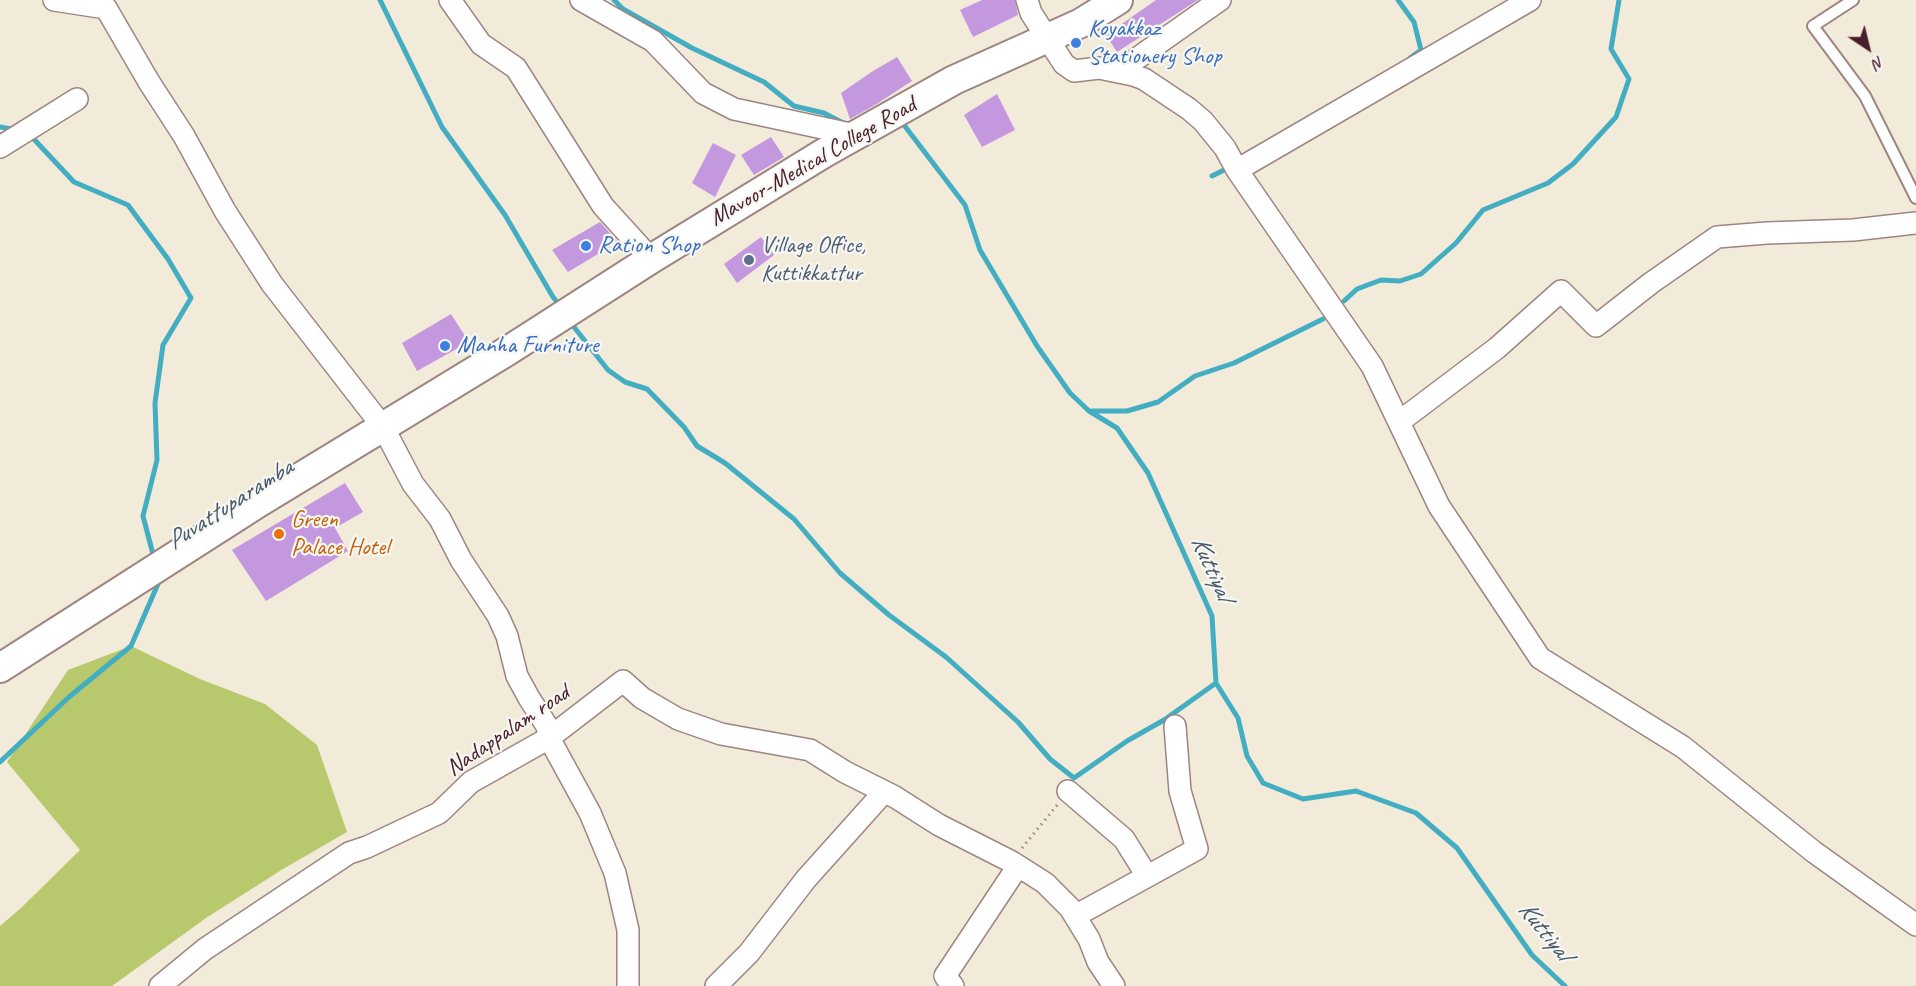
<!DOCTYPE html>
<style>
body{margin:0}
#map{position:relative;width:1916px;height:986px;overflow:hidden;background:#f3ebda;font-family:Caveat,sans-serif}
canvas{display:block}
.north{position:absolute;left:1838px;top:18px;width:60px;height:60px;-webkit-text-stroke:4px #f6f6f2;paint-order:stroke;rotate:145deg;font-size:16px;font-weight:700;line-height:24px;text-align:center;color:#4a1f2b}
.north::after{content:'';display:block;margin:auto;width:21px;height:27px;background:#4a1f2b;clip-path:polygon(50% 0,100% 100%,50% 72%,0 100%)}
</style>
<div id="map">
<canvas width="1916" height="986"></canvas>
<div class="north">N</div>
</div>
<script>
const g = document.querySelector('canvas').getContext('2d');
g.lineJoin = 'round';
function fillPath(path, color) {
  g.fillStyle = color;
  g.fill(path, 'evenodd');
}
function toPath(rows) {
  const path = new Path2D();
  for (const r of rows) {
    path.moveTo(r[0], r[1]);
    for (let i = 2; i < r.length; i += 2) path.lineTo(r[i], r[i + 1]);
  }
  return path;
}
function strokePath(path, color, width, dash) {
  g.strokeStyle = color;
  g.lineWidth = width;
  g.lineCap = dash ? 'butt' : 'round';
  g.setLineDash(dash || []);
  g.stroke(path);
}
function drawText(font, color, halo, rows, align = 'center') {
  g.font = font + ' Caveat,sans-serif';
  g.lineWidth = 4.5;
  g.setLineDash([]);
  g.textBaseline = 'middle';
  g.strokeStyle = halo;
  g.fillStyle = color;
  for (const [text, x, y, turn = 0] of rows) {
    g.save();
    g.translate(x, y);
    g.rotate((+turn || 0) * Math.PI / 180);
    g.textAlign = isNaN(turn) ? turn : align;
    if (halo) g.strokeText(text, 0, 0);
    g.fillText(text, 0, 0);
    g.restore();
  }
}
const green = toPath([
 [131,646,200,679,265,704,317,745,347,832,283,869,206,918,112,986,0,986,0,926,22,907,80,850,7,762,68,670]
]);
const stream = toPath([
 [380,0,442,127,505,215,553,297,557,302],
 [614,0,623,9,692,48,764,82,794,106,824,113,845,124],
 [1398,0,1414,22,1421,50,1410,58],
 [904,125,965,205,980,250,1037,346,1070,393,1089,411,1117,428,1148,473,1212,616,1216,683,1238,718,1247,756,1263,783,1303,799,1356,791,1416,813,1457,848,1532,955,1565,986],
 [0,127,17,130],
 [30,135,74,182,128,205,168,259,191,298,163,345,155,403,157,460,143,516,154,558],
 [1212,176,1226,169],
 [1344,301,1357,289,1381,280,1400,281,1421,274,1456,243,1483,210,1548,183,1573,164,1616,117,1629,79,1611,49,1619,0],
 [570,322,608,370,625,382,647,389,684,427,697,446,725,463,794,519,840,573,889,615,946,657,1018,722,1050,759,1074,778,1127,741,1164,720,1216,683],
 [1091,411,1127,411,1158,402,1195,376,1234,363,1323,319],
 [0,762,69,697,131,646,161,577]
]);
const building = toPath([
 [982,0,1015,0,1018,15,973,37,960,10],
 [1156,0,1198,0,1117,52,1106,35],
 [897,57,912,81,875,105,850,119,841,93,873,71],
 [997,94,1015,130,982,147,964,115],
 [771,137,784,157,754,175,741,155],
 [713,143,736,155,715,197,692,183],
 [600,222,618,242,568,272,552,250],
 [761,237,774,255,737,283,724,264],
 [451,314,469,342,417,371,402,343],
 [345,483,363,512,335,528,348,551,266,601,232,550]
]);
const path = toPath([
 [1022,848,1058,804]
]);
const lane = toPath([
 [1853,0,1813,26,1865,96,1916,198]
]);
const street = toPath([
 [54,0,106,8,149,82,184,136,225,211,272,284,383,427,413,484,440,519,461,560,498,616,507,636,517,676,529,698,547,726,549,738,590,813,615,873,628,930,628,986],
 [450,0,481,44,516,68,603,206,651,259],
 [581,0,653,41,703,93,734,109,855,135],
 [1027,0,1031,13,1064,64,1074,71,1099,68,1133,75,1144,79,1189,109,1203,121,1225,148,1237,170],
 [1530,0,1237,170,1372,366,1439,506,1540,658,1683,747,1814,852,1916,925],
 [1119,71,1220,0],
 [0,147,77,99],
 [1399,422,1497,348,1561,291,1596,326,1651,283,1717,237,1767,233,1853,230,1916,223],
 [1068,791,1124,839,1147,876],
 [1075,916,1197,849,1180,791,1175,726],
 [160,986,205,949,349,853,367,847,439,813,471,782,549,738,623,681,642,698,678,719,721,734,810,750,845,772,895,797,939,825,1012,862,1045,883,1070,908,1089,939,1098,962,1114,986],
 [716,986,749,953,806,879,884,792],
 [953,986,945,976,1018,866]
]);
const secondary = toPath([
 [0,668,258,503,509,350,651,259,824,153,954,80,1081,23,1118,0]
]);
const markers = [
 [1076,43,6,"#3f7fe0"],
 [586,246,6,"#3f7fe0"],
 [749,260,6,"#5c6f8a"],
 [445,346,6,"#3f7fe0"],
 [279,534,6,"#e8710a"]
];
const shopNames = [
 ["Koyakkaz",1088,29],
 ["Stationery Shop",1088,57],
 ["Ration Shop",598,246],
 ["Manha Furniture",457,346]
];
const streetNames = [
 ["Mavoor-Medical College Road",813,162,-30],
 ["Nadappalam road",508,731,-34]
];
const serviceNames = [
 ["Village Office,",761,246],
 ["Kuttikkattur",761,274]
];
const foodNames = [
 ["Green",291,520],
 ["Palace Hotel",291,548]
];
const waterNames = [
 ["Puvattuparamba",230,505,-33],
 ["Kuttiyal",1211,568,66],
 ["Kuttiyal",1544,931,51]
];
fillPath(green, '#b8c96d');
strokePath(stream, '#43adc2', 5);
fillPath(building, '#c398df');
strokePath(lane, '#9e8582', 14);
strokePath(street, '#9e8582', 24);
strokePath(secondary, '#9e8582', 32);
strokePath(path, '#9e8582', 3, [1.5, 4.5]);
strokePath(lane, '#fff', 10);
strokePath(street, '#fff', 21);
strokePath(secondary, '#fff', 28);
for (const [x, y, r, color] of markers) {
  const dot = new Path2D();
  dot.arc(x, y, r, 0, 2 * Math.PI);
  g.fillStyle = color;
  g.fill(dot);
  strokePath(dot, '#f6f6f2', 2);
}
drawText('24px', '#366cbe', '#f6f6f2', shopNames, 'left');
drawText('24px', '#4a1f2b', '#f6f6f2', streetNames);
drawText('24px', '#4e5e75', '#f6f6f2', serviceNames, 'left');
drawText('24px', '#c56008', '#f6f6f2', foodNames, 'left');
drawText('italic 26px', '#475867', '#f6f6f2', waterNames);
</script>
